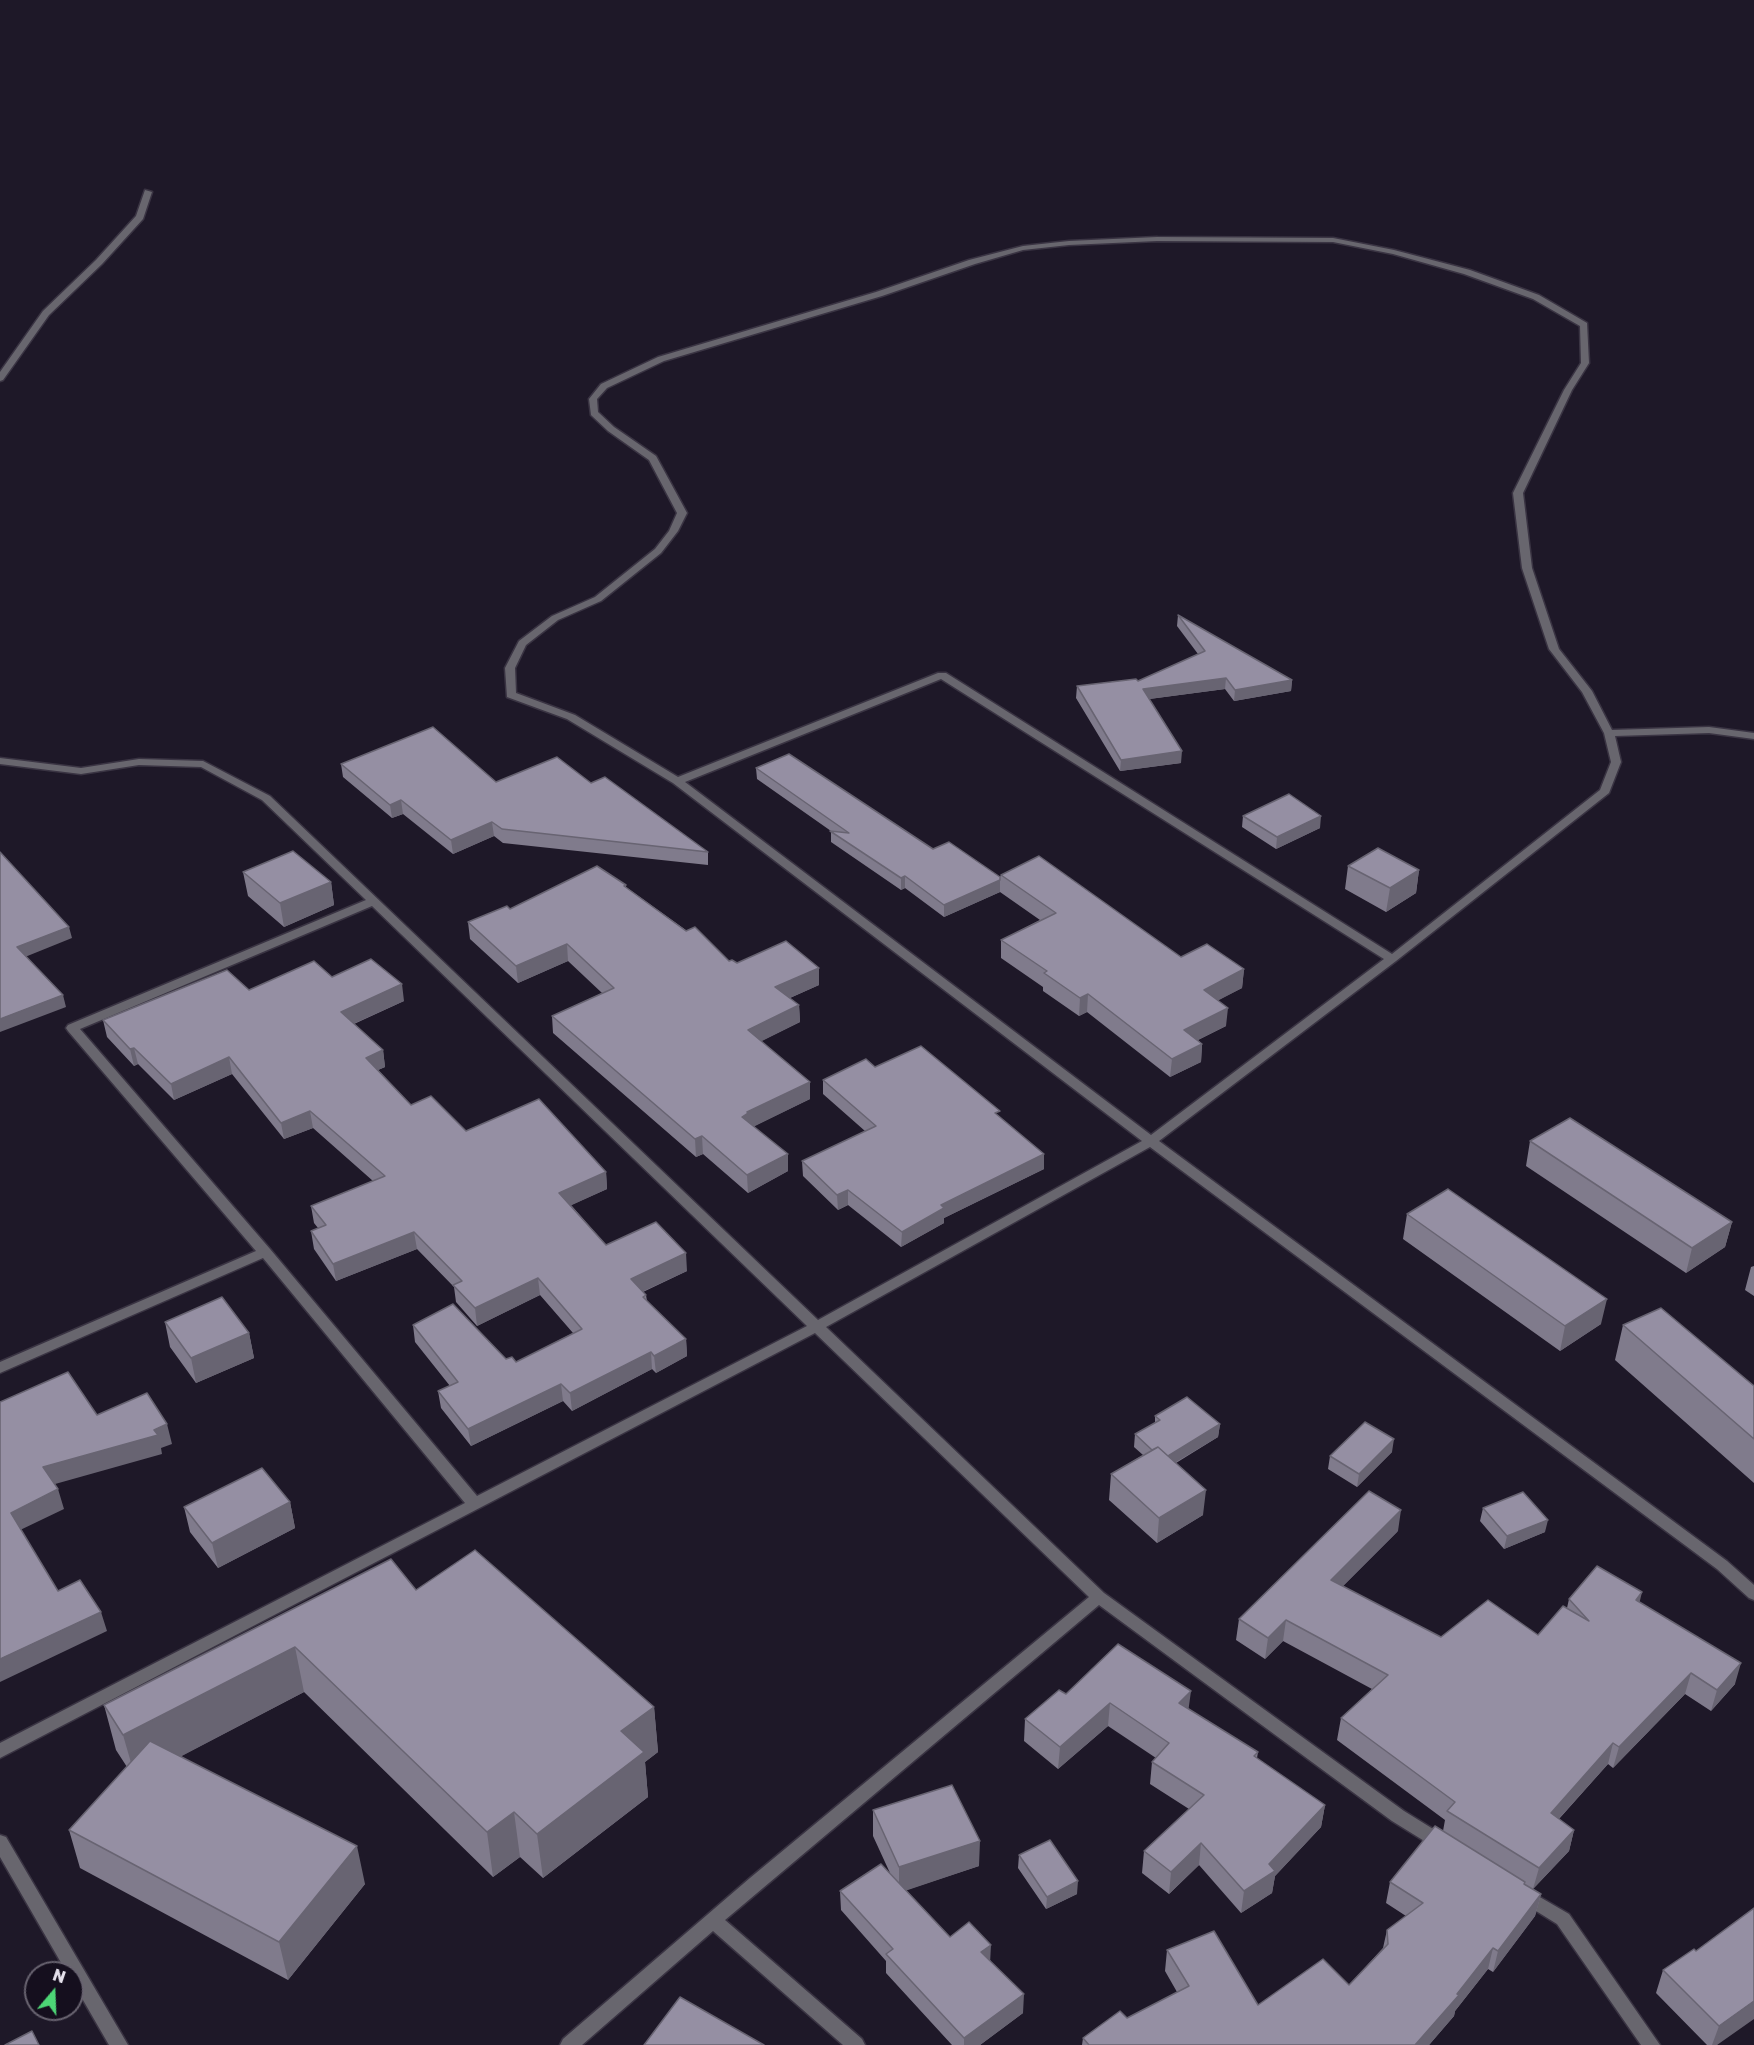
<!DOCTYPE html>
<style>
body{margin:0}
#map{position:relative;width:1754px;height:2045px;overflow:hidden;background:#1e1828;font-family:"Golos Text",sans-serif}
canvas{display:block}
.north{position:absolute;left:24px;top:1961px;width:60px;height:60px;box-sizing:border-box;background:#150f1e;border:2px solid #686370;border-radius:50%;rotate:19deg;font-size:16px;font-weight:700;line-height:24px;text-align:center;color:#e5e1ec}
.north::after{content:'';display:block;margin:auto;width:21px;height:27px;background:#4dd676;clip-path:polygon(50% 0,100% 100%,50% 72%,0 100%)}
</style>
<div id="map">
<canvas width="1754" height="2045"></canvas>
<div class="north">N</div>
</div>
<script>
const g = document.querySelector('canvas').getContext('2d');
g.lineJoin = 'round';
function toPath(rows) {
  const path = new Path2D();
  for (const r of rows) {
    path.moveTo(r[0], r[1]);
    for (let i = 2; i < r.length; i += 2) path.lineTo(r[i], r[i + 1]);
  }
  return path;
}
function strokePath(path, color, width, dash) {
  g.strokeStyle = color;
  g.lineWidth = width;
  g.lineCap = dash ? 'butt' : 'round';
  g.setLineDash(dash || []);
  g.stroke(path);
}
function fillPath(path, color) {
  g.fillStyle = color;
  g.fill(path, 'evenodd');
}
const minor = toPath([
 [145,190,152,192,143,219,102,264,49,315,3,380,0,381,0,372,43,311,96,260,136,216,145,190],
 [1157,237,1333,238,1394,250,1470,270,1539,295,1587,323,1589,363,1572,390,1523,493,1532,568,1559,649,1592,691,1612,730,1709,727,1754,733,1754,739,1709,733,1615,736,1621,762,1609,793,1396,961,1159,1141,1727,1561,1754,1585,1754,1600,1749,1598,1717,1569,1150,1147,826,1327,1104,1593,1404,1811,1446,1837,1448,1842,1446,1847,1440,1849,1434,1847,1392,1821,1099,1605,725,1920,862,2039,865,2045,843,2045,713,1931,582,2045,560,2045,563,2039,750,1878,1089,1597,815,1333,0,1758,0,1743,465,1503,263,1258,0,1373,0,1362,256,1251,68,1031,66,1028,68,1025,366,900,262,800,201,767,139,765,81,774,0,764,0,758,81,768,139,759,203,761,270,796,818,1320,1142,1141,673,783,567,719,507,697,505,668,519,641,552,616,595,597,655,549,669,531,677,513,649,460,608,431,591,415,589,399,601,384,658,357,876,292,969,260,1023,246,1069,241,1157,237],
 [1157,241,1333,242,1393,254,1464,274,1533,299,1580,326,1581,363,1564,390,1513,493,1522,568,1549,649,1582,692,1604,733,1611,762,1600,790,1392,954,946,673,938,673,678,777,575,715,516,693,515,668,526,645,558,620,601,601,661,553,678,531,687,513,656,456,614,427,598,412,597,399,607,388,664,361,882,296,975,264,1023,250,1069,245,1157,241],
 [941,679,1384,959,1151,1135,685,782,941,679],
 [372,906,807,1326,477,1496,270,1249,80,1029,372,906],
 [0,1835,6,1837,128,2045,109,2045,72,1981,72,1973,67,1973,0,1857,0,1835],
 [1526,1889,1569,1914,1660,2045,1641,2045,1557,1924,1520,1901,1518,1896,1520,1891,1526,1889]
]);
const wall = toPath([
 [1178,615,1292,680,1291,691,1234,701,1225,689,1149,699,1181,763,1120,771,1076,698,1077,686,1138,681,1198,654,1177,626],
 [341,764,496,782,591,783,708,852,708,865,503,843,494,836,453,854,403,814,392,818,343,777],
 [756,768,933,849,1000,877,1001,875,1181,957,1244,969,1242,988,1218,1000,1226,1026,1198,1040,1202,1044,1201,1062,1170,1077,1087,1012,1079,1016,1043,991,1043,987,1001,958,1001,940,1040,920,1000,892,944,917,905,888,901,890,831,842,831,831,757,779],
 [1243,816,1320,828,1276,849,1242,827],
 [1348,866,1419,870,1416,893,1386,912,1345,889],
 [243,872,331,882,334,905,284,927,248,896],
 [626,885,626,887,729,961,737,963,819,968,819,985,790,998,799,1005,800,1022,761,1041,810,1082,810,1099,754,1126,788,1171,748,1193,703,1154,696,1157,553,1033,552,1016,602,993,568,961,518,983,470,939,468,922],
 [332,977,404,1001,354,1024,383,1050,385,1067,378,1070,411,1105,466,1131,606,1172,607,1189,571,1205,606,1245,687,1271,643,1292,646,1295,647,1301,686,1339,687,1356,656,1373,652,1369,572,1411,563,1401,471,1446,441,1408,438,1391,450,1386,415,1342,413,1325,506,1359,516,1362,573,1333,540,1295,477,1326,456,1302,454,1287,417,1249,336,1281,314,1249,311,1231,318,1228,314,1223,311,1206,373,1181,313,1128,284,1139,232,1074,174,1100,138,1064,134,1066,107,1037,103,1020,249,990],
 [875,1067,999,1116,1044,1169,944,1218,944,1223,901,1247,848,1205,838,1210,803,1176,802,1161,865,1131,823,1094,823,1080],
 [1530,1141,1732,1222,1725,1247,1686,1273,1526,1166],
 [1407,1214,1601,1324,1560,1351,1403,1239],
 [1754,1266,1754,1296,1745,1290,1751,1267],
 [165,1322,249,1333,254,1358,196,1383,170,1347],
 [1623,1325,1754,1386,1754,1483,1615,1360],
 [1155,1416,1220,1424,1218,1437,1176,1463,1203,1515,1157,1543,1109,1500,1111,1474,1143,1455,1134,1447,1135,1434,1155,1423],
 [1392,1452,1357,1487,1328,1469,1330,1456],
 [290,1502,295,1528,218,1568,190,1532,184,1507],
 [1483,1508,1545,1532,1504,1549,1480,1521],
 [1398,1531,1343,1586,1441,1637,1538,1635,1567,1608,1569,1599,1640,1602,1735,1684,1711,1711,1685,1694,1613,1768,1608,1764,1559,1819,1574,1830,1569,1851,1533,1889,1525,1884,1541,1894,1535,1916,1493,1972,1488,1969,1455,2011,1454,2016,1429,2045,1082,2045,1083,2038,1127,2018,1177,1992,1165,1971,1167,1950,1258,2005,1349,1985,1383,1948,1387,1930,1406,1916,1386,1903,1390,1882,1443,1831,1445,1820,1337,1740,1341,1718,1372,1689,1283,1641,1265,1659,1236,1640,1239,1619],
 [416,1590,654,1707,658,1752,645,1762,648,1797,543,1878,520,1857,493,1877,304,1692,181,1756,365,1884,288,1980,80,1868,69,1830,127,1767,116,1750,104,1705],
 [1066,1694,1189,1709,1258,1752,1257,1758,1325,1805,1321,1827,1275,1876,1272,1893,1241,1913,1199,1865,1169,1894,1142,1873,1144,1851,1189,1809,1150,1784,1152,1762,1156,1758,1108,1726,1058,1769,1024,1741,1025,1719],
 [873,1810,979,1866,906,1890,950,1937,990,1960,1023,2013,980,2045,952,2045,886,1973,886,1961,841,1910,840,1891,890,1873,873,1836],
 [1019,1855,1077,1894,1046,1909,1018,1868],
 [1754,1908,1717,2045,1707,2045,1656,1993,1663,1970,1696,1951]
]);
const shadedWall = toPath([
 [1226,678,1225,689,1142,700,1143,689],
 [1292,680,1291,691,1234,701,1235,690],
 [1182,751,1181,763,1120,771,1121,760],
 [401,800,403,814,392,818,390,805],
 [1321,816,1320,828,1276,849,1277,837],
 [492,822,494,836,453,854,451,840],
 [1419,870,1416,893,1386,912,1390,888],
 [905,876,905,888,901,890,901,878],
 [1000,880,1000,892,944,917,944,905],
 [331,882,334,905,284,927,280,903],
 [69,927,72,938,20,959,17,947],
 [567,944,568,961,518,983,516,966],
 [819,968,819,985,776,1004,775,987],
 [1244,969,1242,988,1202,1009,1204,990],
 [402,984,404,1001,344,1028,341,1012],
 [1088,994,1087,1012,1079,1016,1080,998],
 [63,995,66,1007,0,1032,0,1019],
 [799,1005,800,1022,748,1048,748,1030],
 [1228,1008,1226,1026,1182,1048,1184,1030],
 [1202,1044,1201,1062,1170,1077,1172,1059],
 [134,1048,138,1064,134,1066,130,1049],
 [383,1050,385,1067,369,1074,366,1058],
 [229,1057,232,1074,174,1100,171,1084],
 [810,1082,810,1099,749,1129,742,1117,747,1112],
 [310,1111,313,1128,284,1139,281,1123],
 [702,1136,703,1154,696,1157,695,1139],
 [788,1154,788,1171,748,1193,747,1175],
 [1044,1154,1044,1169,944,1218,944,1223,901,1247,902,1232,941,1205],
 [606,1172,607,1189,561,1210,559,1193],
 [848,1190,848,1205,838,1210,837,1195],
 [1732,1222,1725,1247,1686,1273,1692,1248],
 [414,1232,417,1249,336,1281,333,1264],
 [686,1253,687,1271,633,1296,631,1279],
 [538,1278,540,1295,477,1326,475,1308],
 [1607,1299,1601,1324,1560,1351,1565,1326],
 [249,1333,254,1358,196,1383,191,1358],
 [686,1339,687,1356,656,1373,654,1356],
 [651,1352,652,1369,572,1411,570,1393],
 [561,1384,563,1401,471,1446,468,1429],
 [167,1424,172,1444,161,1448,162,1454,48,1486,43,1467,154,1430],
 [1220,1424,1218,1437,1161,1471,1163,1459],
 [1394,1439,1392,1452,1357,1487,1359,1474],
 [58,1489,64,1509,16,1532,11,1513],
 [1206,1490,1203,1515,1157,1543,1159,1518],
 [290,1502,295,1528,218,1568,212,1543],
 [1401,1510,1398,1531,1328,1601,1331,1580],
 [1548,1520,1545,1532,1504,1549,1507,1536],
 [1642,1592,1637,1613,1636,1600],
 [101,1612,107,1631,0,1682,0,1659],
 [1286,1620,1283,1641,1265,1659,1268,1638],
 [295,1647,304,1692,136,1780,123,1735],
 [1741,1663,1735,1684,1711,1711,1717,1690],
 [1691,1673,1685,1694,1613,1768,1619,1747],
 [1191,1691,1188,1713,1179,1703],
 [1110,1703,1108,1726,1058,1769,1060,1747],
 [654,1707,658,1752,645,1762,648,1797,543,1878,537,1834,621,1731],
 [1613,1743,1608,1764,1545,1834,1551,1813],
 [1325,1805,1321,1827,1275,1876,1272,1893,1241,1913,1244,1891,1269,1864],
 [514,1812,520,1857,493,1877,487,1832],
 [1574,1830,1569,1851,1533,1889,1539,1868],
 [980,1841,979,1866,899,1893,899,1867],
 [1201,1843,1199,1865,1169,1894,1171,1872],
 [357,1846,365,1884,288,1980,279,1942],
 [1078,1881,1077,1894,1046,1909,1047,1897],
 [1541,1894,1535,1916,1493,1972,1498,1951],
 [991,1945,990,1964,981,1952],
 [1493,1948,1488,1969,1455,2011,1454,2016,1429,2045,1415,2045],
 [1024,1994,1023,2013,980,2045,964,2045,964,2038],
 [1754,2001,1754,2019,1717,2045,1712,2045,1719,2026]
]);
const building = toPath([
 [1178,615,1292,680,1235,690,1226,678,1143,689,1182,751,1121,760,1077,686,1136,679,1138,681,1205,651,1178,615],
 [433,727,496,782,557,757,591,783,605,777,708,852,502,829,492,822,451,840,401,800,390,805,341,764,433,727],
 [789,754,933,849,949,842,1000,877,1000,880,944,905,905,876,901,878,830,831,849,833,756,768,789,754],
 [1289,794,1321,816,1277,837,1243,816,1289,794],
 [1378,848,1419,870,1390,888,1348,866,1378,848],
 [293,851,331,882,280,903,243,872,293,851],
 [0,852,69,927,17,947,63,995,0,1019,0,852],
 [1039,856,1181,957,1207,944,1244,969,1204,990,1228,1008,1184,1030,1202,1044,1172,1059,1088,994,1080,998,1044,973,1047,971,1001,940,1056,913,1001,875,1039,856],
 [597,866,626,885,624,886,686,931,695,927,729,961,732,960,737,963,786,941,819,968,775,987,799,1005,748,1030,810,1082,747,1112,748,1113,742,1117,788,1154,747,1175,702,1136,695,1139,552,1016,614,988,567,944,516,966,468,922,507,906,510,909,597,866],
 [371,959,402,984,341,1012,383,1050,366,1058,411,1105,431,1096,466,1131,539,1099,606,1172,559,1193,606,1245,656,1222,686,1253,631,1279,646,1295,643,1297,686,1339,654,1356,651,1352,570,1393,561,1384,468,1429,438,1391,458,1382,413,1325,453,1304,506,1359,512,1357,516,1362,582,1329,538,1278,475,1308,453,1285,462,1281,414,1232,333,1264,311,1231,326,1225,311,1206,385,1176,310,1111,281,1123,229,1057,171,1084,134,1048,130,1049,103,1020,227,970,249,990,314,961,332,977,371,959],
 [921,1046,1000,1111,995,1113,1044,1154,941,1205,944,1208,902,1232,848,1190,837,1195,802,1161,876,1126,823,1080,866,1059,875,1067,921,1046],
 [1570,1118,1732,1222,1692,1248,1530,1141,1570,1118],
 [1448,1189,1607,1299,1565,1326,1407,1214,1448,1189],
 [222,1297,249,1333,191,1358,165,1322,222,1297],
 [1661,1308,1754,1386,1754,1439,1623,1325,1661,1308],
 [68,1372,97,1415,147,1393,167,1424,154,1430,158,1435,43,1467,58,1489,11,1513,58,1591,80,1580,101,1612,0,1659,0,1402,68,1372],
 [1187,1397,1220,1424,1168,1456,1158,1447,1152,1450,1135,1434,1160,1420,1155,1416,1187,1397],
 [1365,1422,1394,1439,1359,1474,1330,1456,1365,1422],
 [1158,1447,1206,1490,1159,1518,1111,1474,1158,1447],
 [262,1468,290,1502,212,1543,184,1507,262,1468],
 [1369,1491,1401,1510,1331,1580,1441,1637,1488,1600,1538,1635,1563,1606,1589,1621,1569,1599,1597,1566,1642,1592,1636,1600,1741,1663,1717,1690,1691,1673,1619,1747,1613,1743,1551,1813,1574,1830,1539,1868,1447,1811,1455,1802,1341,1718,1388,1675,1286,1620,1268,1638,1239,1619,1369,1491],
 [1523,1492,1548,1520,1507,1536,1483,1508,1523,1492],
 [475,1550,654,1707,621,1731,644,1752,537,1834,514,1812,487,1832,295,1647,123,1735,104,1705,391,1559,416,1590,475,1550],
 [1118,1644,1191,1691,1179,1703,1258,1752,1254,1756,1325,1805,1269,1864,1275,1871,1244,1891,1201,1843,1171,1872,1144,1851,1204,1795,1152,1762,1169,1743,1110,1703,1060,1747,1025,1719,1059,1690,1066,1694,1118,1644],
 [150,1741,357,1846,279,1942,69,1830,150,1741],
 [952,1785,980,1841,899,1867,873,1810,952,1785],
 [1435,1826,1525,1882,1524,1884,1541,1894,1498,1951,1493,1948,1457,1994,1459,1995,1415,2045,1089,2045,1083,2038,1120,2011,1127,2018,1189,1986,1167,1950,1214,1931,1258,2005,1323,1959,1349,1985,1388,1944,1387,1930,1423,1903,1390,1882,1435,1826],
 [1050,1840,1078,1881,1047,1897,1019,1855,1050,1840],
 [881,1864,950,1937,969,1922,991,1945,981,1952,1024,1994,964,2038,886,1954,893,1949,840,1891,881,1864],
 [1754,1908,1754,2001,1719,2026,1663,1970,1694,1949,1696,1951,1754,1908],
 [680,1997,764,2045,644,2045,680,1997],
 [32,2031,39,2045,5,2045,32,2031]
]);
strokePath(minor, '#3a3443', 3);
fillPath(minor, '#68666e');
fillPath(wall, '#807b8c');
fillPath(shadedWall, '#686472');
fillPath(building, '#958fa3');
strokePath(building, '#686472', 1.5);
</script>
